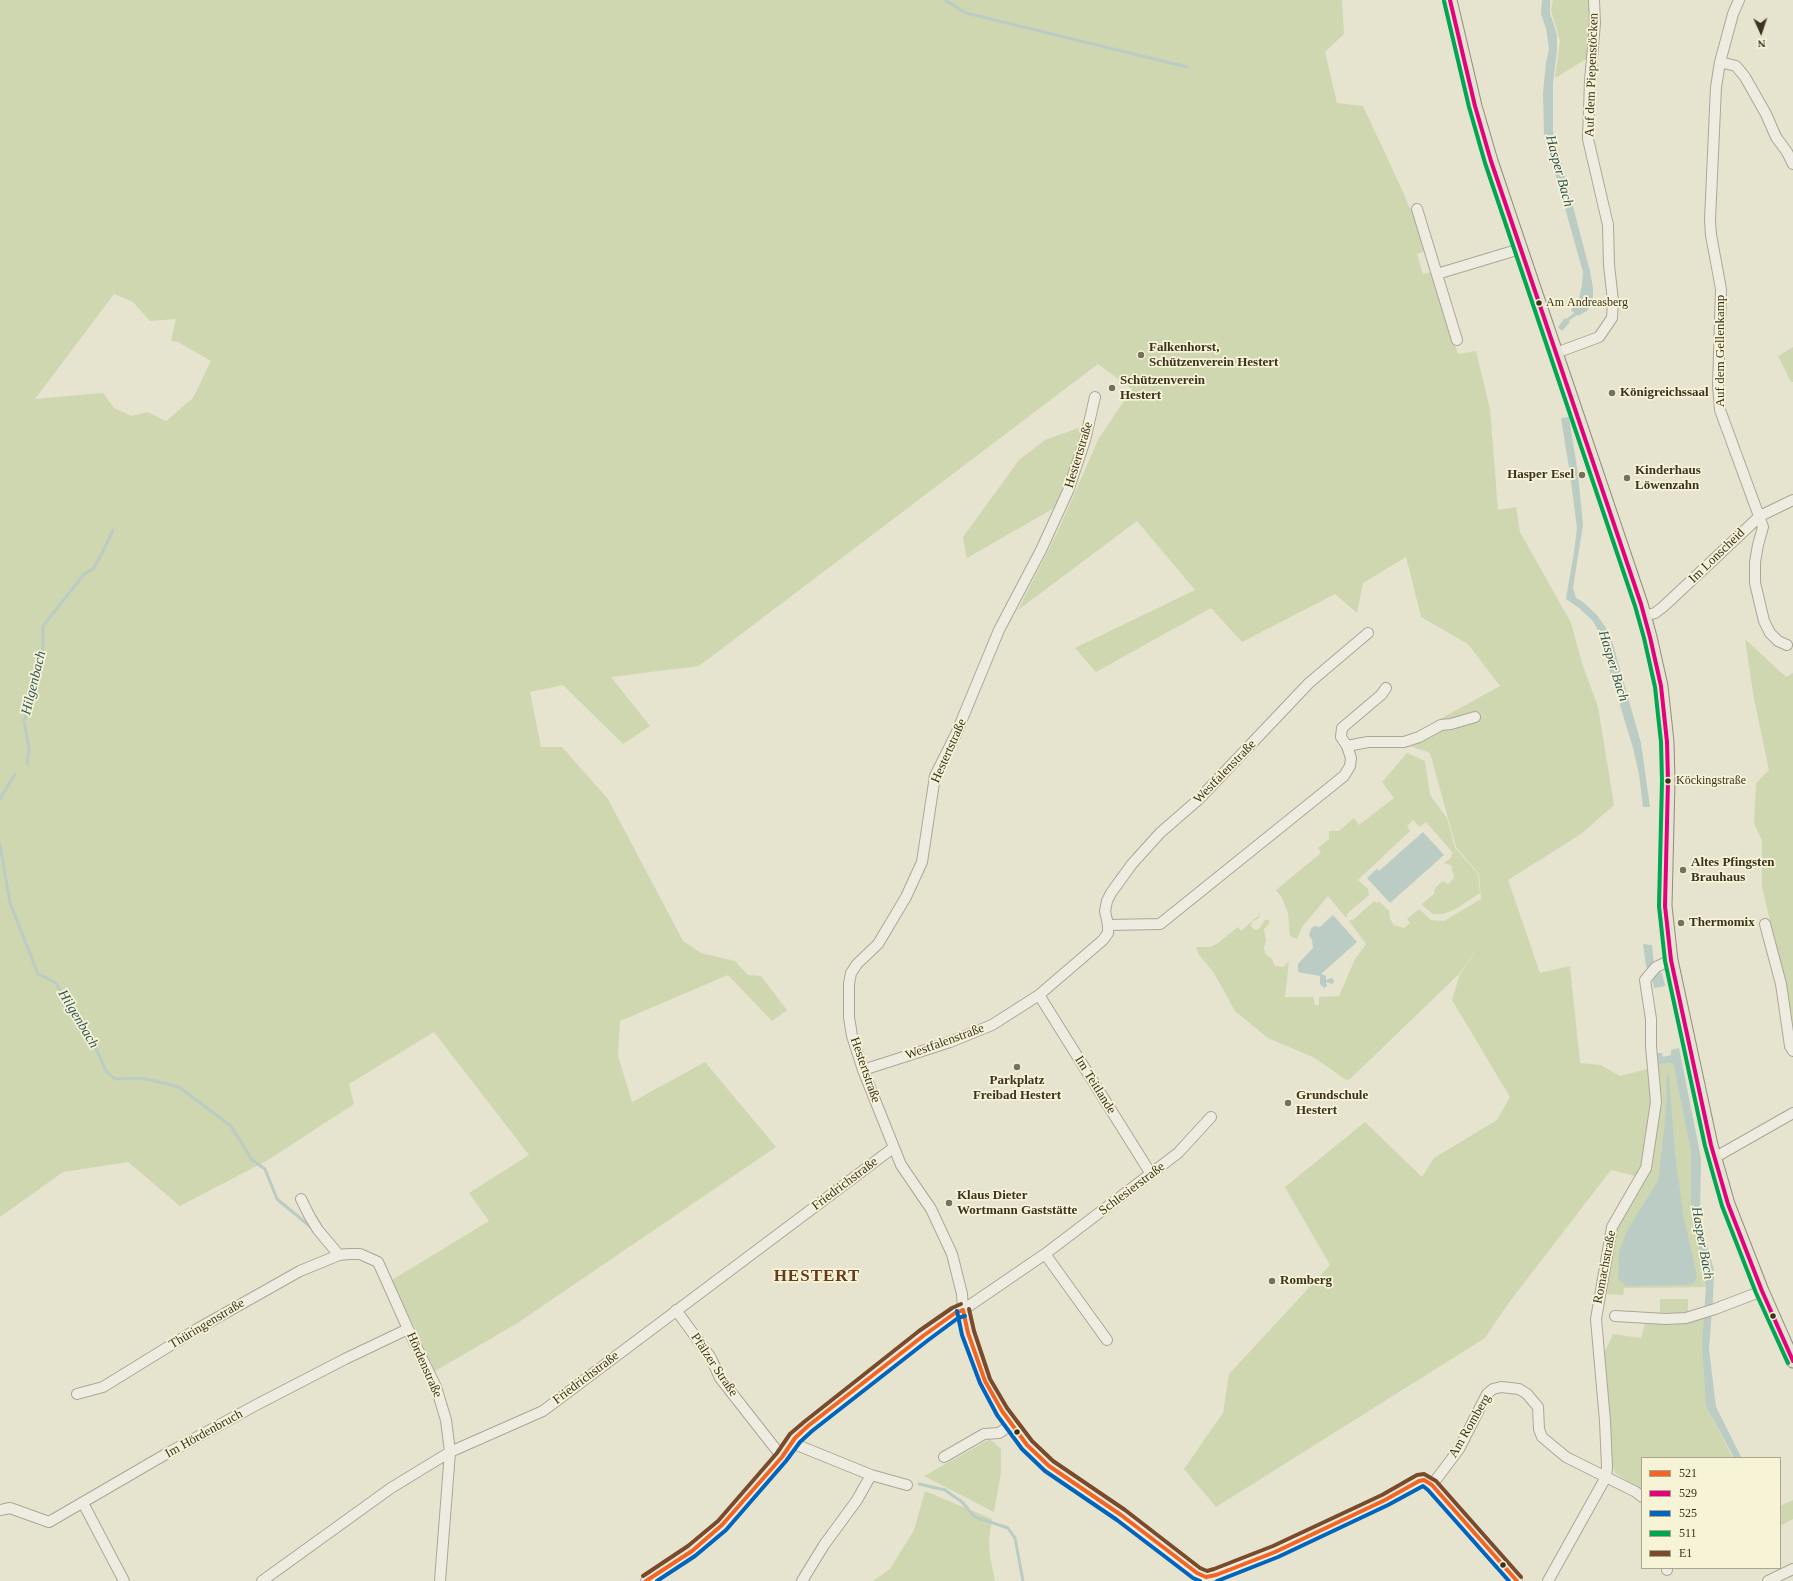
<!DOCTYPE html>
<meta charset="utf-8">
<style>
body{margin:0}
#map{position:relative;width:1793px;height:1581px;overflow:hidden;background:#e6e3cf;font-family:Georgia,serif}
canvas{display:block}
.legend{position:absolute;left:1641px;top:1457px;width:140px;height:112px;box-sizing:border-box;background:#f6f3d6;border:1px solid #aba68d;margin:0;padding:5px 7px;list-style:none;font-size:12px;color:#3b321f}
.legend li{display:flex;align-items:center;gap:8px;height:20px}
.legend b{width:20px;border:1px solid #aba68d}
.north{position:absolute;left:1741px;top:12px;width:40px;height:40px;-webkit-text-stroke:3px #f6f3d6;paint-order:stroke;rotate:177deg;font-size:11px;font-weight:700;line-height:16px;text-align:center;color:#3b321f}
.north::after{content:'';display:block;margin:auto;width:14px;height:18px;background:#3b321f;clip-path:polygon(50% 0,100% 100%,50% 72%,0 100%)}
</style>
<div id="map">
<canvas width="1793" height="1581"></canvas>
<ul class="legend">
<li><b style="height:5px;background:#f26522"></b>521</li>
<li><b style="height:5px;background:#e5007d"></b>529</li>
<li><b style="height:5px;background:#0065bd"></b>525</li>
<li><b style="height:5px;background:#00a651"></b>511</li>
<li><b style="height:5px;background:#7a4b2a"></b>E1</li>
</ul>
<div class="north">N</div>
</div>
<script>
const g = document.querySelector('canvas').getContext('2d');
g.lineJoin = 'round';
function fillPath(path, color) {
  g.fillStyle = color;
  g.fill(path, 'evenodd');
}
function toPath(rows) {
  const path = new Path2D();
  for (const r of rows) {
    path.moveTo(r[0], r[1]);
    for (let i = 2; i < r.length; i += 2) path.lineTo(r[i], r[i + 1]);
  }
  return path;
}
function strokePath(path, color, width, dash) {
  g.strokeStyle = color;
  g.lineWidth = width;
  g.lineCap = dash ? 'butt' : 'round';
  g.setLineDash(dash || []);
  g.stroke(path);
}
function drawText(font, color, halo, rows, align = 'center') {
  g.font = font + ' Georgia,serif';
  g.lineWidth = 3.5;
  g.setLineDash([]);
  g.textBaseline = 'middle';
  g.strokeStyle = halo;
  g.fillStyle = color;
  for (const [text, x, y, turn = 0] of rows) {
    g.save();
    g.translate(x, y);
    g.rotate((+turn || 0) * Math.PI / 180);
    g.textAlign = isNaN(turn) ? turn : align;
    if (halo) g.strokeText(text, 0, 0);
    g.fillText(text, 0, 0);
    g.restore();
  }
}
const green = toPath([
 [0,0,1342,0,1344,34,1325,52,1337,103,1363,106,1404,194,1410,209,1413,209,1426,251,1417,254,1423,274,1432,272,1458,354,1476,351,1490,409,1498,510,1516,507,1520,532,1571,623,1582,663,1598,707,1614,805,1581,834,1508,880,1540,973,1570,966,1580,1063,1601,1065,1620,1076,1651,1068,1651,1124,1639,1177,1611,1170,1507,1305,1485,1338,1216,1507,1184,1469,1223,1413,1229,1374,1330,1265,1285,1187,1365,1122,1422,1177,1434,1158,1497,1120,1510,1097,1452,1000,1460,974,1471,958,1478,943,1470,959,1459,974,1350,1079,1346,1080,1315,1058,1268,1038,1235,1011,1214,973,1199,955,1196,947,1210,947,1218,943,1238,927,1241,931,1258,916,1260,911,1259,918,1252,922,1251,926,1255,930,1259,929,1265,920,1269,920,1269,924,1264,929,1266,941,1264,947,1265,954,1272,959,1275,966,1283,967,1289,961,1285,997,1313,997,1315,1005,1319,1005,1319,997,1339,996,1355,959,1366,944,1349,921,1352,919,1353,920,1374,901,1377,903,1379,901,1389,911,1390,919,1394,925,1404,928,1410,923,1407,919,1419,909,1431,920,1444,921,1481,899,1479,874,1456,847,1430,753,1407,745,1404,739,1500,686,1468,644,1421,617,1406,557,1363,583,1357,613,1335,594,1242,642,1211,608,1096,672,1075,648,1195,590,1137,521,1018,610,1058,531,1098,440,1132,389,1098,364,699,666,611,677,650,726,623,744,563,685,530,692,541,747,562,747,608,799,683,941,701,953,735,961,748,975,761,976,787,1010,772,1021,728,975,620,1021,618,1056,632,1102,705,1062,776,1147,516,1324,435,1371,392,1280,489,1221,469,1193,529,1155,434,1032,349,1084,354,1104,268,1160,180,1206,128,1162,63,1172,0,1217],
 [114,294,133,302,150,321,176,319,171,341,178,342,211,361,193,398,166,421,147,412,131,416,114,408,103,393,35,399],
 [1553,0,1592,0,1588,58,1555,78,1560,41,1551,10],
 [1793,347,1793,382,1791,382,1778,356],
 [1084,426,1056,507,967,558,963,537,1019,460,1045,440],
 [1745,639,1786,677,1793,673,1793,1037,1784,983,1762,886,1762,841,1754,823,1756,783,1769,770,1754,699],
 [1407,753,1425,761,1430,795,1447,818,1455,848,1478,874,1480,893,1454,910,1443,914,1433,914,1423,906,1422,904,1434,894,1435,888,1443,881,1448,884,1454,878,1451,865,1444,863,1452,857,1451,855,1453,853,1426,822,1420,827,1413,820,1407,826,1410,831,1358,880,1368,889,1369,895,1348,913,1346,918,1328,896,1302,927,1297,939,1290,936,1288,913,1282,898,1276,890,1321,853,1318,848,1329,839,1329,831,1339,831,1354,818,1359,825,1394,798,1382,782],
 [1673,1063,1691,1152,1691,1211,1694,1230,1701,1254,1706,1287,1624,1288,1623,1295,1605,1294,1614,1229,1645,1175,1657,1064],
 [1660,1299,1688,1299,1688,1316,1660,1316],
 [1704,1314,1706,1406,1733,1458,1642,1458,1642,1491,1615,1473,1612,1465,1602,1358,1613,1334,1641,1338,1646,1321],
 [990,1439,1001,1449,1001,1472,994,1512,924,1476],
 [925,1491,992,1519,989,1539,990,1556,995,1581,873,1581,890,1569,914,1530],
 [1793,1500,1793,1519,1780,1526,1780,1506]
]);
const water = toPath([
 [1542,0,1550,0,1550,13,1557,35,1557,50,1553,83,1553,131,1590,271,1593,288,1593,298,1588,310,1578,316,1571,310,1579,299,1582,285,1583,272,1544,134,1543,93,1546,63,1549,49,1546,28,1541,14],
 [1565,318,1570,322,1562,331,1558,327],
 [1569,417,1578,474,1583,525,1573,588,1576,598,1583,602,1597,615,1610,634,1641,743,1650,807,1643,807,1639,774,1633,748,1609,669,1602,638,1593,621,1579,608,1566,599,1574,552,1577,528,1570,474,1561,418],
 [1423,832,1444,855,1390,903,1367,878,1377,869,1379,871],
 [1333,915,1357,942,1321,974,1326,976,1326,980,1332,978,1334,980,1333,984,1326,982,1327,986,1324,988,1320,984,1320,976,1298,972,1298,964,1313,948,1312,940,1309,935,1311,929,1314,926,1320,927],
 [1643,944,1652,945,1654,964,1656,970,1662,973,1665,986,1654,988,1652,976,1646,966],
 [1679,1048,1701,1158,1700,1210,1704,1238,1708,1247,1714,1271,1713,1298,1709,1349,1716,1407,1741,1457,1740,1458,1734,1458,1706,1406,1702,1343,1706,1287,1701,1254,1694,1230,1691,1211,1691,1152,1673,1063,1657,1064,1656,1053,1662,1053,1663,1057,1671,1055,1671,1050],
 [1667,1071,1669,1077,1675,1153,1683,1213,1697,1277,1695,1282,1690,1285,1626,1286,1618,1279,1619,1251,1628,1229,1658,1181,1666,1113]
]);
const stream = toPath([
 [945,0,966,13,1187,67],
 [1565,322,1578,312],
 [27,764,29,749,24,721,38,677,43,652,43,626,84,574,93,569,102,553,113,530],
 [0,799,15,774],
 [0,845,10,903,38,974,56,983,79,1024,89,1033,106,1071,115,1079,142,1078,179,1087,231,1126,252,1160,265,1169,277,1199,312,1228],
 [919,1484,945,1490,962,1502,975,1517,1008,1528,1015,1538,1023,1581]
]);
const minor = toPath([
 [1739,0,1733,14,1720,62,1716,87,1710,220,1711,235,1721,289,1718,385,1720,410,1763,527,1758,545,1755,562,1755,583,1764,621,1770,633,1778,641,1787,645],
 [1720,62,1736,66,1745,77,1766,114,1776,137,1787,152,1793,164],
 [1417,209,1457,340],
 [1437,274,1520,249],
 [1556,353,1599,337,1612,318,1613,301,1609,265,1608,225,1588,139,1590,81,1595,23,1594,0],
 [1095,397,1085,440,1068,491,1041,550,999,630,956,734,935,776,922,862,906,897,878,944,857,964,851,973,849,984,849,1017,852,1036,863,1070,901,1165,931,1209,952,1254,962,1294,963,1310,968,1333,985,1381,1011,1425,1027,1445,1049,1466,1121,1515,1197,1573,1206,1577,1216,1575,1275,1552,1385,1500,1419,1481,1424,1480,1432,1485,1517,1581],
 [1644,616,1655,613,1663,607,1760,516,1793,500],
 [1386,688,1381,695,1342,728,1341,737,1347,746,1368,742,1404,742,1419,737,1441,725,1451,724,1475,717],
 [1765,924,1781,984,1790,1046,1793,1051],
 [1108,925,1105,911,1107,901,1111,893,1132,864,1160,833,1199,799,1309,683,1368,633],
 [1039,995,1151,1174],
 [863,1070,950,1042,992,1025,1039,995,1103,940,1108,933,1108,925,1160,924,1344,776,1350,766,1351,758,1347,746],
 [1714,1158,1793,1113],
 [301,1199,310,1217,318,1230,339,1255],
 [1045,1254,1107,1340],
 [676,1310,711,1358,720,1378,782,1457],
 [1615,1316,1666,1319,1686,1318,1715,1309,1762,1291],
 [77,1394,103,1387,197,1329,300,1271,339,1255,349,1254,360,1254,378,1262,408,1329,436,1387,446,1420,450,1452,440,1581],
 [792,1443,871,1475,907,1485],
 [944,1457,984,1434,999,1433,1011,1425],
 [1432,1485,1459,1449,1487,1394,1493,1389,1501,1387,1519,1389,1527,1394,1538,1407,1539,1429,1542,1437,1566,1457,1636,1492,1642,1497],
 [83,1503,124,1581],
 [0,1510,10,1508,49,1522,166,1454,258,1404,345,1359,408,1329],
 [1667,1568,1667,1570],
 [262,1581,391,1488,450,1452,543,1411,893,1148],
 [646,1581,692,1551,722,1525,782,1457,795,1438,808,1426,923,1336,955,1313,963,1310,1045,1254,1178,1153,1211,1117],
 [802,1581,824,1545,857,1500,871,1475],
 [1548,1581,1606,1477,1607,1467,1605,1421,1596,1319,1612,1227,1646,1168,1656,1102,1651,1046,1651,1019,1645,980,1656,967,1671,960],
 [1768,1581,1793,1569]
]);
const major = toPath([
 [1450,0,1475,106,1491,161,1641,604,1650,637,1661,686,1667,742,1668,781,1665,906,1671,960,1711,1145,1728,1204,1762,1291,1793,1361]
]);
const bus1 = toPath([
 [963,1310,968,1333,985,1381,1002,1411,1027,1445,1049,1466,1121,1515,1197,1573,1206,1577,1216,1575,1275,1552,1385,1500,1419,1481,1424,1480,1432,1485,1517,1581],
 [646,1581,692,1551,722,1525,782,1457,795,1438,808,1426,923,1336,955,1313,963,1310]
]);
const bus2 = toPath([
 [1450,0,1475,106,1491,161,1641,604,1650,637,1661,686,1667,742,1668,781,1665,906,1671,960,1711,1145,1728,1204,1762,1291,1793,1361]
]);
const bus3 = toPath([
 [957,1311,962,1335,980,1383,997,1415,1022,1449,1045,1471,1117,1520,1193,1578,1200,1581],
 [657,1581,695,1556,726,1530,786,1461,800,1442,812,1431,927,1341,958,1318,965,1316],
 [1217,1581,1278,1557,1388,1505,1423,1486,1428,1490,1509,1581]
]);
const bus4 = toPath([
 [1444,1,1469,107,1485,163,1635,606,1644,638,1655,687,1661,742,1662,781,1659,906,1665,961,1705,1146,1722,1206,1756,1293,1788,1363]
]);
const bus5 = toPath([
 [969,1309,974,1331,990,1379,1007,1408,1032,1441,1053,1461,1125,1510,1200,1568,1207,1571,1214,1569,1273,1546,1382,1495,1417,1475,1424,1474,1436,1481,1521,1577],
 [643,1576,688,1546,718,1521,777,1453,790,1434,804,1422,919,1331,952,1308,961,1304]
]);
const markers = [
 [1539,303,3.5,"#3b321f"],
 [1141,355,4,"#77705d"],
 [1112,388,4,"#77705d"],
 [1612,393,4,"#77705d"],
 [1582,475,4,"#77705d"],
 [1627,478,4,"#77705d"],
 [1668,781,3.5,"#3b321f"],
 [1683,870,4,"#77705d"],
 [1681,923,4,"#77705d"],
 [1017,1067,4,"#77705d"],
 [1288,1103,4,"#77705d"],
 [949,1203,4,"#77705d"],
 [1272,1281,4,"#77705d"],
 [1773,1316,3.5,"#3b321f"],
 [1017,1432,3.5,"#3b321f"],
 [1503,1565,3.5,"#3b321f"]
];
const busNames = [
 ["Am Andreasberg",1546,303],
 ["Köckingstraße",1676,781]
];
const streetNames = [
 ["Auf dem Piepenstöcken",1592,75,-88],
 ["Auf dem Gellenkamp",1721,351,-90],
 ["Hestertstraße",1079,455,-73],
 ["Im Lonscheid",1717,556,-44],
 ["Hestertstraße",949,751,-66],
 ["Westfalenstraße",1225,772,-46],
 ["Westfalenstraße",945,1042,-20],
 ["Hestertstraße",865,1070,71],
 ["Im Teitlande",1095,1085,58],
 ["Friedrichstraße",845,1184,-37],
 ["Schlesierstraße",1132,1189,-37],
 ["Romachstraße",1605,1267,-79],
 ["Thüringenstraße",207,1324,-31],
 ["Hördenstraße",424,1365,66],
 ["Pfälzer Straße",714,1365,56],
 ["Friedrichstraße",586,1378,-37],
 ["Am Romberg",1470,1426,-60],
 ["Im Hördenbruch",204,1434,-29]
];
const poiNames = [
 ["Falkenhorst,",1149,348],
 ["Schützenverein Hestert",1149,363],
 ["Schützenverein",1120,381],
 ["Hestert",1120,396],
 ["Königreichssaal",1620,393],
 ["Kinderhaus",1635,471],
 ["Löwenzahn",1635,486],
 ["Hasper Esel",1574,475,"right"],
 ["Altes Pfingsten",1691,863],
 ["Brauhaus",1691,878],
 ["Thermomix",1689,923],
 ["Parkplatz",1017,1081,"center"],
 ["Freibad Hestert",1017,1096,"center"],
 ["Grundschule",1296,1096],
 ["Hestert",1296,1111],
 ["Klaus Dieter",957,1196],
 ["Wortmann Gaststätte",957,1211],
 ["Romberg",1280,1281]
];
const waterNames = [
 ["Hasper Bach",1559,171,75],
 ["Hasper Bach",1613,666,73],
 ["Hilgenbach",34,683,-76],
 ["Hilgenbach",78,1019,59],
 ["Hasper Bach",1702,1243,80]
];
const districtNames = [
 ["HESTERT",817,1277]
];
fillPath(green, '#cfd7b1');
fillPath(water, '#baccc4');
strokePath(stream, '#baccc4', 3);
strokePath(minor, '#aba798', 12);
strokePath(major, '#918d7f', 15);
strokePath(minor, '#eeece1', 10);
strokePath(major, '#e5e3d2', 13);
strokePath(bus1, '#f26522', 4);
strokePath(bus2, '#e5007d', 4);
strokePath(bus3, '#0065bd', 4);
strokePath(bus4, '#00a651', 4);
strokePath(bus5, '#7a4b2a', 4);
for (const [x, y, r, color] of markers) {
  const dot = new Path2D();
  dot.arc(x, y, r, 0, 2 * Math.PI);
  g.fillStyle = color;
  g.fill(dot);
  strokePath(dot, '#f6f3d6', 1.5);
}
drawText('12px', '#3b321f', '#f6f3d6', busNames, 'left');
drawText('13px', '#3b321f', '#f6f3d6', streetNames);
drawText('bold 13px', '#3b321f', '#f6f3d6', poiNames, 'left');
drawText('italic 14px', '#2e555a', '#f6f3d6', waterNames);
g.letterSpacing = '1px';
drawText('bold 17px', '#683b1e', '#f6f3d6', districtNames);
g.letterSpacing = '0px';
</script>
